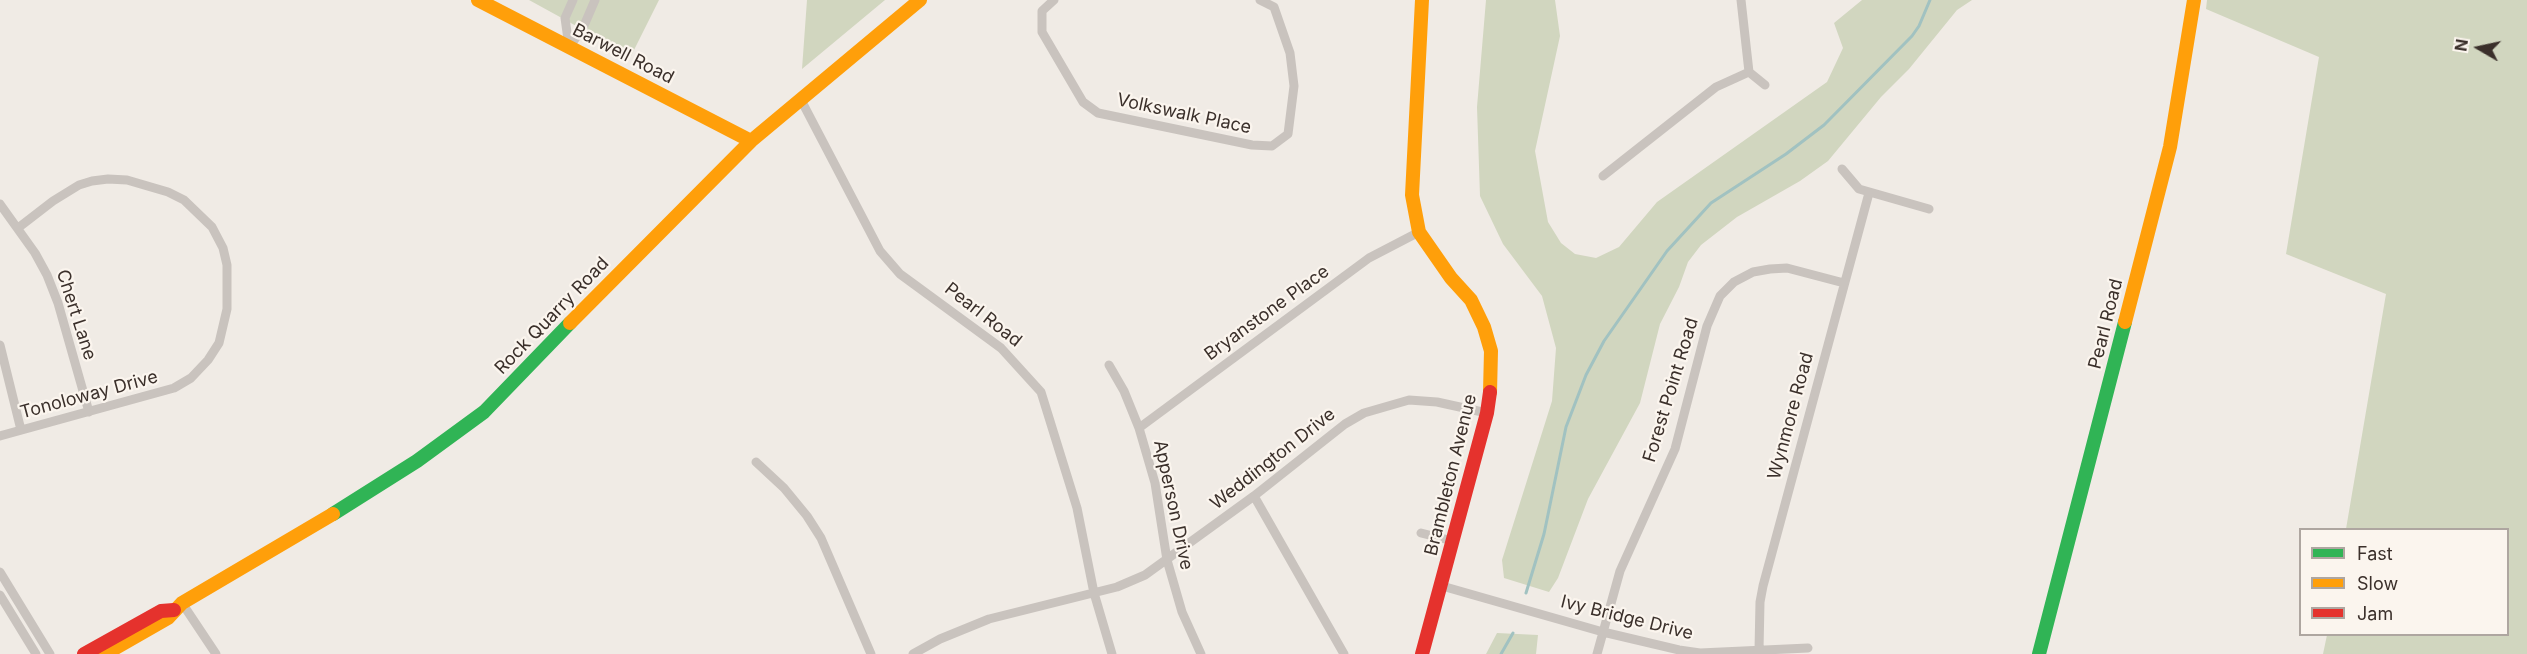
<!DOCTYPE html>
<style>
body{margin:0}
#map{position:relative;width:2527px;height:654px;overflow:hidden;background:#f0ebe5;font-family:Inter,sans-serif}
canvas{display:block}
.legend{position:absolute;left:2299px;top:528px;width:210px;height:108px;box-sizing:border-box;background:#fbf5ee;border:2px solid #aea6a0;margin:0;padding:8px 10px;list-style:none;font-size:18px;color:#3b302b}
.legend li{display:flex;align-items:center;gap:12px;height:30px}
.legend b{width:30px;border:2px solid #aea6a0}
.north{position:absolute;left:2449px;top:18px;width:60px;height:60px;-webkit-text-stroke:4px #fbf5ee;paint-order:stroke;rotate:279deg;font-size:16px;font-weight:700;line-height:24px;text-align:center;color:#3b302b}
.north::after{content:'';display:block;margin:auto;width:21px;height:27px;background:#3b302b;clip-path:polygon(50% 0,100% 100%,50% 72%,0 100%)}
</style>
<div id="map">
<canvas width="2527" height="654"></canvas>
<ul class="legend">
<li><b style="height:8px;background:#30b455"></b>Fast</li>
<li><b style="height:8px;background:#ff9f0a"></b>Slow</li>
<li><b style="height:8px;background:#e5322d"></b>Jam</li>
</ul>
<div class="north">N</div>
</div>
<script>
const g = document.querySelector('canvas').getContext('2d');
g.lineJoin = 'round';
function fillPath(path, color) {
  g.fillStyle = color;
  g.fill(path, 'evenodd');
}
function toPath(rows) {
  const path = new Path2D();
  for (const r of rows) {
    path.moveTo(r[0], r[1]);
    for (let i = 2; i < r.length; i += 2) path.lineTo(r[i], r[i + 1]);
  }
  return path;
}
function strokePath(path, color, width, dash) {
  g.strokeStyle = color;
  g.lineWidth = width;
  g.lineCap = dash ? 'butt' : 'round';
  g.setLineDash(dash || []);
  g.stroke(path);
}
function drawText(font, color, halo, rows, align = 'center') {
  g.font = font + ' Inter,sans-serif';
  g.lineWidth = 4.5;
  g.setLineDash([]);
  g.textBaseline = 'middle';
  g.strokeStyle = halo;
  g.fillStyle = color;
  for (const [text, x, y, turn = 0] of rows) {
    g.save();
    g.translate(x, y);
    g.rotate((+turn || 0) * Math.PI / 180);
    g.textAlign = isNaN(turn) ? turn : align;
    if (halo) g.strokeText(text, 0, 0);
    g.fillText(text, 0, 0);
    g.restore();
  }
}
const green = toPath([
 [529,0,659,0,631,56],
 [807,0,885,0,802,69],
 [1486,0,1555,0,1560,36,1535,151,1548,222,1561,243,1575,254,1596,258,1619,247,1657,202,1827,82,1843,48,1834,23,1862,0,1972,0,1957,10,1909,69,1881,97,1828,161,1800,181,1737,217,1701,245,1688,262,1679,287,1660,324,1640,403,1588,499,1558,578,1549,592,1504,578,1502,560,1552,401,1556,348,1542,296,1503,244,1480,196,1477,107],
 [2207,0,2527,0,2527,654,2323,654,2327,635,2508,634,2508,530,2346,529,2386,294,2286,254,2319,57,2206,9],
 [1497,633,1538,635,1536,654,1486,654]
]);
const stream = toPath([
 [1526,593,1544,534,1566,427,1586,375,1604,341,1667,251,1711,203,1786,154,1824,125,1912,36,1919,26,1930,0],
 [1501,654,1513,633]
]);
const street = toPath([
 [1054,0,1042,11,1042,32,1083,102,1098,113,1252,145,1272,146,1288,134,1294,86,1290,53,1274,7,1260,0],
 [1741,0,1749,72,1765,85],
 [569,47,583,28,595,0],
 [569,47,565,18,573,0],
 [800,98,880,251,900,274,1001,348,1041,392,1077,508,1094,593,1112,654],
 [1842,169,1859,189,1929,209],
 [1603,176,1716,87,1749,72],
 [0,204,35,253,47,275,58,303,89,412],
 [0,345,21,430],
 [1109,365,1124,391,1139,428,1155,483,1167,560,1182,612,1201,654],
 [1139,428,1369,258,1419,232],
 [0,436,174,388,191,378,208,360,219,343,227,309,227,265,223,248,212,227,184,200,168,192,127,180,108,179,92,181,79,185,53,201,18,228],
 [756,462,784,488,807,516,821,538,871,654],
 [1254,496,1344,654],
 [1421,533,1453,541],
 [0,572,50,654],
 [1442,586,1603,632,1679,650,1700,653,1808,648],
 [0,595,36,654],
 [182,603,216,654],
 [1759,650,1760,602,1763,586,1869,193],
 [913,654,940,639,989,619,1117,587,1145,575,1254,496,1345,424,1364,413,1409,400,1437,402,1487,413],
 [1597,654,1620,571,1675,449,1707,326,1720,296,1734,282,1753,272,1770,269,1787,268,1844,283]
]);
const fast = toPath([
 [333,514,417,461,484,412,570,323],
 [2039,654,2125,322]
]);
const slow = toPath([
 [478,0,751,141],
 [1422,0,1412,195,1419,232,1451,278,1471,300,1484,327,1491,351,1490,392],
 [2125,322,2170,147,2194,0],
 [570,323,751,141,920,0],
 [105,654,168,618,182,603,333,514]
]);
const jam = toPath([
 [84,654,161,611,174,610],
 [1422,654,1487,413,1490,392]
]);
const streetNames = [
 ["Barwell Road",623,54,27],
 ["Volkswalk Place",1184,114,12],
 ["Bryanstone Place",1267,313,-36],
 ["Chert Lane",76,315,72],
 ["Pearl Road",983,315,38],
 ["Rock Quarry Road",552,316,-46],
 ["Pearl Road",2106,324,-76],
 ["Forest Point Road",1671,390,-73],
 ["Tonoloway Drive",89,395,-15],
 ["Wynmore Road",1791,416,-75],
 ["Weddington Drive",1273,459,-38],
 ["Brambleton Avenue",1451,475,-76],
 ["Apperson Drive",1173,505,78],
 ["Ivy Bridge Drive",1627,618,14]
];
fillPath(green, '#d1d6bf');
strokePath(stream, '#a1c2c1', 3);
strokePath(street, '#c9c3be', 9);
strokePath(fast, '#30b455', 14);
strokePath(slow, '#ff9f0a', 14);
strokePath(jam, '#e5322d', 14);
drawText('18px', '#3b302b', '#fbf5ee', streetNames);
</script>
